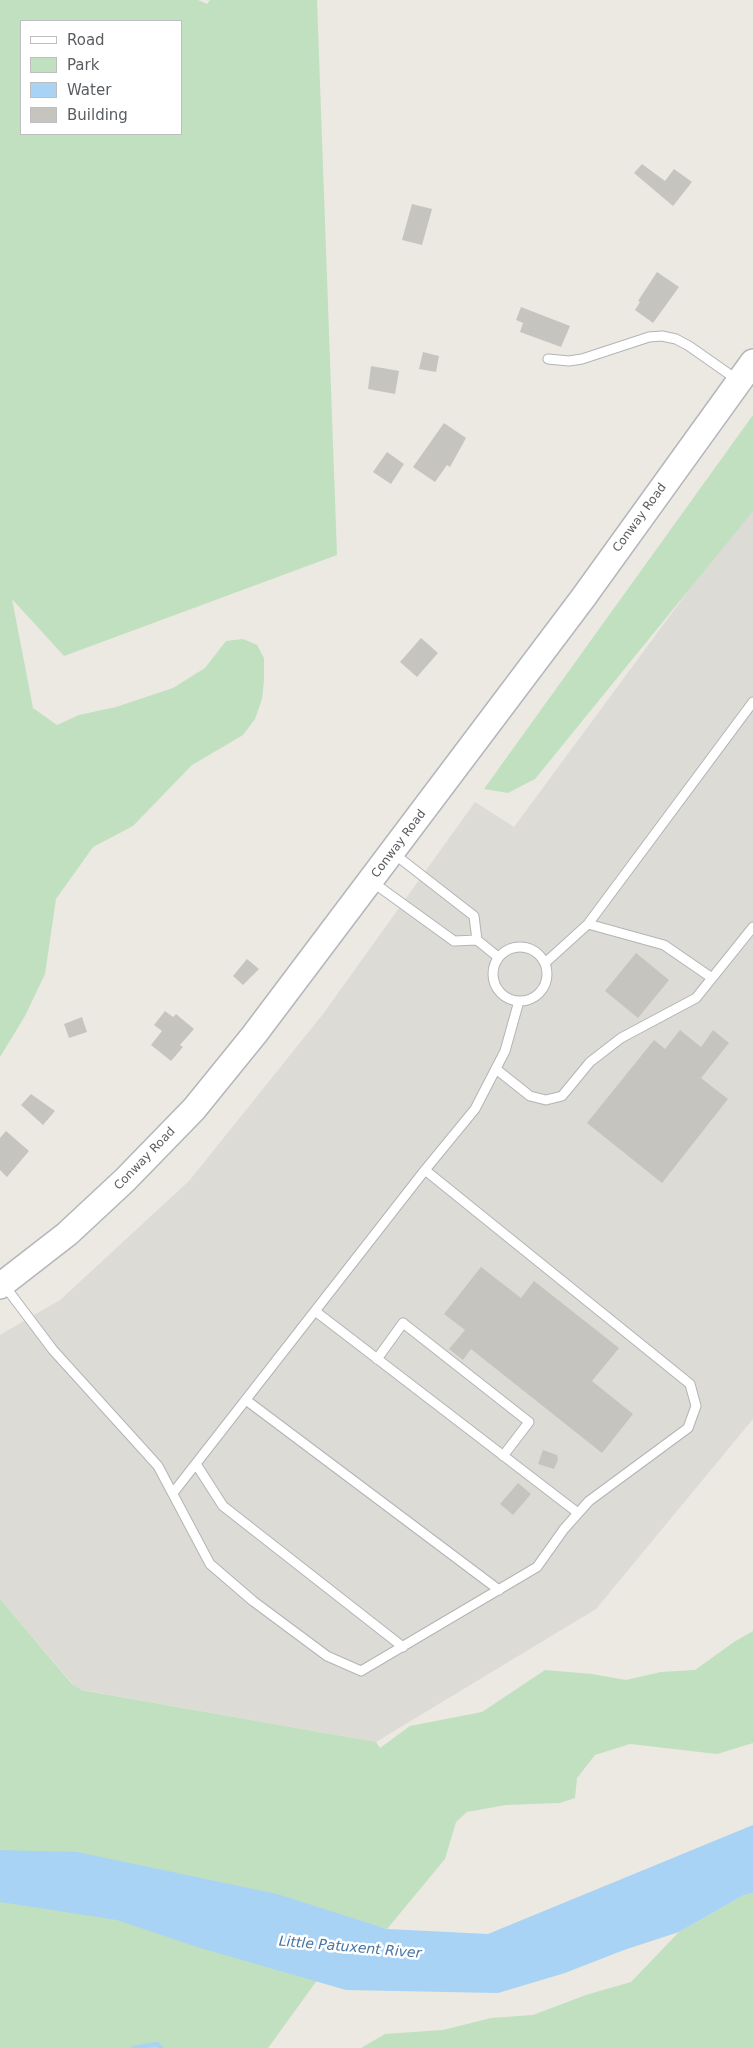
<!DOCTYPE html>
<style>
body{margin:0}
#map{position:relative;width:753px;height:2048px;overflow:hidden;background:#ebe9e1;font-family:"DejaVu Sans",sans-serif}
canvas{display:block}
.legend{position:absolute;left:20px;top:20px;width:162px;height:115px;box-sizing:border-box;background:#fff;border:1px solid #bdbebf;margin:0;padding:6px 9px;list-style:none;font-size:15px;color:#5a5d60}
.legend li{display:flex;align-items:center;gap:10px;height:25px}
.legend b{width:25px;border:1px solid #bdbebf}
</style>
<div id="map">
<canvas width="753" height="2048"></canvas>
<ul class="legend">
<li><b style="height:6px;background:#fff"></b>Road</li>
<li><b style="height:14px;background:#c0e0c0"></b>Park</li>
<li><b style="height:14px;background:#a8d3f5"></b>Water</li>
<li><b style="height:14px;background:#c6c4be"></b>Building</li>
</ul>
</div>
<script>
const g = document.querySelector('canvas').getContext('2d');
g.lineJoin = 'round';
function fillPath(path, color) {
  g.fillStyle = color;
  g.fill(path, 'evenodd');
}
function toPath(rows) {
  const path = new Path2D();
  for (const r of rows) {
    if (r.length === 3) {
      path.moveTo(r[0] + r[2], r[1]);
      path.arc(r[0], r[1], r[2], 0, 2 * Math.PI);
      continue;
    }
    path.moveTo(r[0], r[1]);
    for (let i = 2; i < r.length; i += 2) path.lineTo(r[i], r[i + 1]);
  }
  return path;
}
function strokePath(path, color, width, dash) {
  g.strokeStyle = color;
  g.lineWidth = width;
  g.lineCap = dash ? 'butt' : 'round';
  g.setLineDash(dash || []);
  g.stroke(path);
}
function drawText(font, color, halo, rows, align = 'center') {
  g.font = font + ' "DejaVu Sans",sans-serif';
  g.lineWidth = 5;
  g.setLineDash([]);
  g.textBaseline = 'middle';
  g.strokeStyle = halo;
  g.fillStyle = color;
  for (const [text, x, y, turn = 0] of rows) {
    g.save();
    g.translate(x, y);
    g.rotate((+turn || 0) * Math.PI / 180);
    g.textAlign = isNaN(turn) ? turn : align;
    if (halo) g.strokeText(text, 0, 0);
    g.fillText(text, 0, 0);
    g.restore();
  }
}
const industrial = toPath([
 [753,503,753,1419,596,1609,376,1742,77,1689,0,1599,0,1335,60,1300,189,1181,323,1014,475,802,514,827]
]);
const green = toPath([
 [0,0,198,0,207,4,210,0,317,0,337,555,64,656,12,599,33,708,57,725,79,715,116,707,173,688,205,668,226,641,243,639,257,645,264,658,264,680,262,699,255,719,243,735,192,765,133,826,93,847,56,899,45,974,25,1016,0,1057],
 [21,21,181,21,181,134,21,134],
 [753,415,753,511,535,779,508,793,484,789],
 [0,1599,72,1684,81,1690,376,1742,380,1748,410,1726,482,1712,545,1670,592,1674,626,1680,661,1672,695,1670,734,1642,753,1631,753,1743,717,1754,630,1744,595,1755,577,1778,575,1798,560,1803,506,1805,467,1812,456,1822,445,1859,387,1929,360,1921,268,2048,0,2048],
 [753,1893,753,2048,361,2048,385,2034,443,2030,491,2018,533,2015,586,1995,631,1982,679,1932,744,1895]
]);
const water = toPath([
 [753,1825,753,1893,744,1895,679,1932,624,1950,565,1973,498,1993,346,1990,197,1947,117,1920,0,1902,0,1850,77,1852,277,1894,387,1929,488,1934]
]);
const stream = toPath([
 [134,2048,157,2044,161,2048]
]);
const building = toPath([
 [642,164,665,181,674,169,692,182,673,206,634,173],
 [412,204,432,209,422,245,402,240],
 [657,272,679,287,653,323,635,310,640,302,638,301],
 [521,307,570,326,561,347,520,332,523,323,516,320],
 [423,352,439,356,436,372,419,369],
 [371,366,399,371,395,394,368,389],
 [444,423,466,438,450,467,447,465,435,482,413,467],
 [387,452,404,464,391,484,373,472],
 [421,638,438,653,417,677,400,662],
 [636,953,669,980,638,1018,605,991],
 [247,959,259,969,243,985,233,976],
 [165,1011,173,1017,176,1014,194,1029,180,1045,183,1047,171,1061,151,1045,162,1031,154,1025],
 [82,1017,87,1032,69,1038,64,1024],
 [680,1030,701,1047,713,1030,729,1043,701,1078,728,1099,662,1183,587,1123,654,1040,665,1049],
 [31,1094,55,1111,43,1125,21,1105],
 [6,1131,29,1151,7,1177,0,1170,0,1138],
 [481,1267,521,1298,534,1281,619,1348,592,1381,633,1414,602,1453,471,1349,463,1360,449,1349,465,1330,444,1314],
 [543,1450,557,1455,558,1460,554,1469,538,1464],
 [518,1483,531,1494,513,1515,500,1504]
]);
const lane = toPath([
 [548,359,569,361,582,359,649,337,662,336,676,339,689,346,739,381],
 [393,853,474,916,477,940],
 [371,881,454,941,477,940,498,957],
 [588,924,664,945,712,978],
 [520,974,27],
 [545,963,588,924,753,702],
 [496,1069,530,1096,546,1100,562,1096,590,1062,621,1038,696,998,753,927],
 [4,1285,53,1350,158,1466,210,1564,253,1601,327,1656,361,1671,537,1567,564,1529,589,1501,688,1428,696,1406,690,1384,425,1170,475,1109,505,1051,519,1001],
 [315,1311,578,1513],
 [377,1359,403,1323,529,1422,503,1456],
 [246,1400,499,1590],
 [196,1464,223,1506,403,1647],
 [173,1493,425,1170]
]);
const secondary = toPath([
 [0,1286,67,1234,125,1180,194,1109,254,1035,583,598,753,362]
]);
const streetNames = [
 ["Conway Road",640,518,-54],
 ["Conway Road",399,844,-53],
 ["Conway Road",145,1159,-46]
];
const waterNames = [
 ["Little Patuxent River",350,1948,5]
];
fillPath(industrial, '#dddbd6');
fillPath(green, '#c0e0c0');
fillPath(water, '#a8d3f5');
strokePath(stream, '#a8d3f5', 4.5);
fillPath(building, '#c6c4be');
strokePath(lane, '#b2b4b7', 11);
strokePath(secondary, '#b3b6ba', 28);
strokePath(lane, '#fff', 9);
strokePath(secondary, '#fff', 25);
drawText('12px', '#5a5d60', '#fff', streetNames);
drawText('italic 14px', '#4875a4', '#fff', waterNames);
</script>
